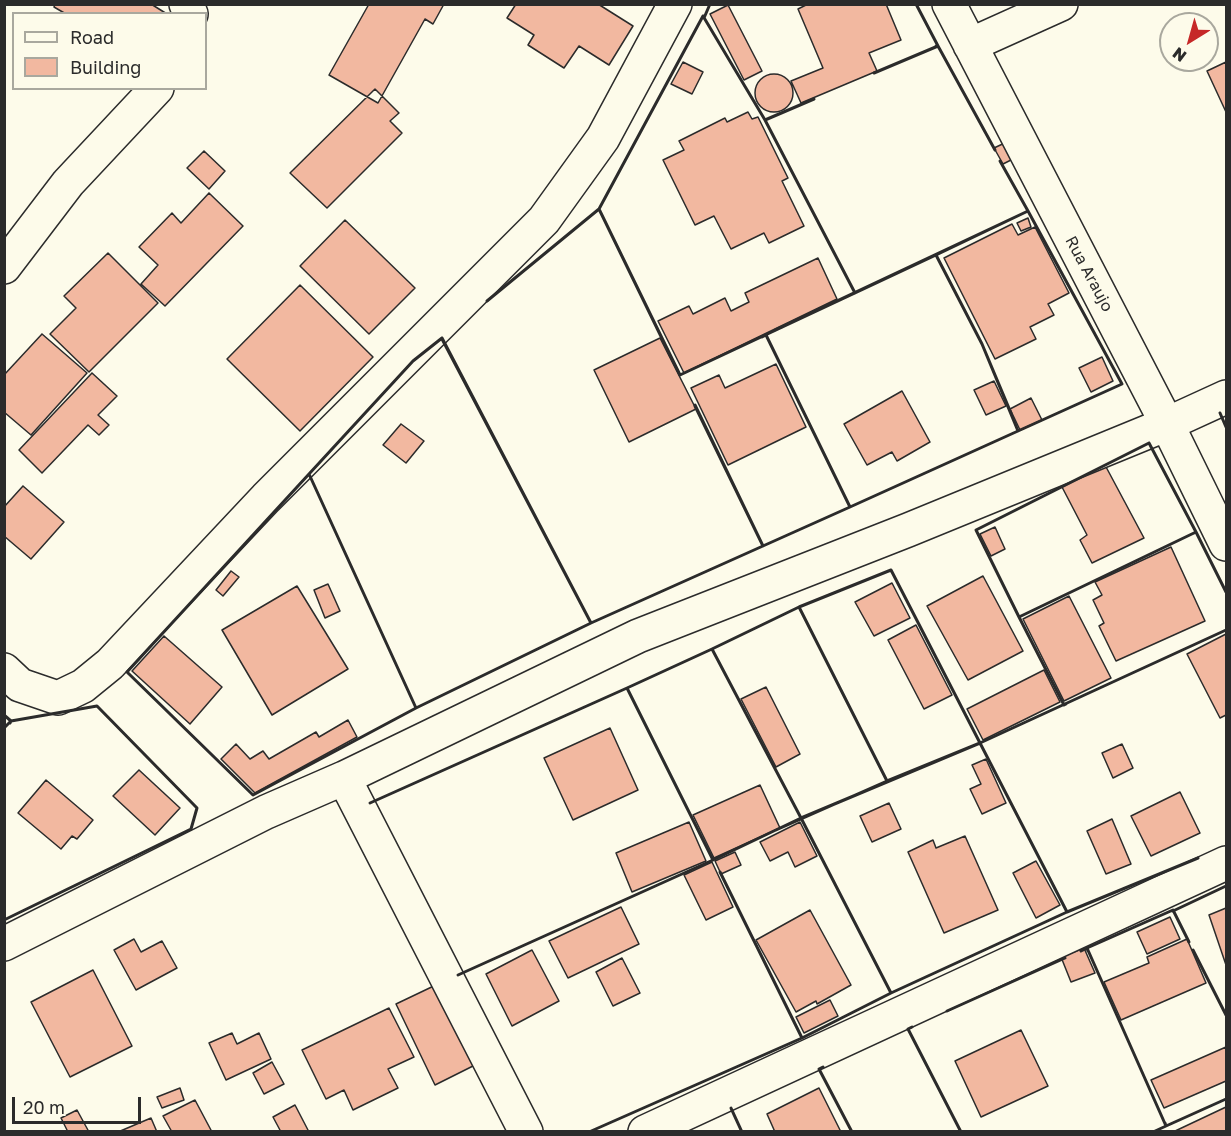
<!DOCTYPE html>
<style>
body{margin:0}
#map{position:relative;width:1231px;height:1136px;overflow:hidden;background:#fdfbea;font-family:"Golos Text",sans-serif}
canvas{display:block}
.frame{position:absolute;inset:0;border:6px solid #2b2b2b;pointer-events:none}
.legend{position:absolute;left:12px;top:12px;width:195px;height:78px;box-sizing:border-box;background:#fdfbea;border:2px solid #a9a89e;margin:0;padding:8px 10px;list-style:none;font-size:18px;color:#2b2b2b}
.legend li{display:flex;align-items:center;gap:12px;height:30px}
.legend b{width:30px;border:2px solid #a9a89e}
.north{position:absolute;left:1159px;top:12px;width:60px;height:60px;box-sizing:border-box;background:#fdfbea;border:2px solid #a9a89e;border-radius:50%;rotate:217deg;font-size:16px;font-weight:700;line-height:24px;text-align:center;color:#2b2b2b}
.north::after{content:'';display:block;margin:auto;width:21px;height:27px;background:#c62828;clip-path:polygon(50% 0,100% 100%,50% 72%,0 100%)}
.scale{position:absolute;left:12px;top:1097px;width:129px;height:27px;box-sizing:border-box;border:3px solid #2b2b2b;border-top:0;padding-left:8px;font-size:18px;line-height:21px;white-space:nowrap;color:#2b2b2b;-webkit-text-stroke:4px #fdfbea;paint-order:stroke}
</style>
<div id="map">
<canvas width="1231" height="1136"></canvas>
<div class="frame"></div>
<ul class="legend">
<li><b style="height:8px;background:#fdfbea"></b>Road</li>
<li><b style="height:16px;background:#f2b8a0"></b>Building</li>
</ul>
<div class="north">N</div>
<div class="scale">20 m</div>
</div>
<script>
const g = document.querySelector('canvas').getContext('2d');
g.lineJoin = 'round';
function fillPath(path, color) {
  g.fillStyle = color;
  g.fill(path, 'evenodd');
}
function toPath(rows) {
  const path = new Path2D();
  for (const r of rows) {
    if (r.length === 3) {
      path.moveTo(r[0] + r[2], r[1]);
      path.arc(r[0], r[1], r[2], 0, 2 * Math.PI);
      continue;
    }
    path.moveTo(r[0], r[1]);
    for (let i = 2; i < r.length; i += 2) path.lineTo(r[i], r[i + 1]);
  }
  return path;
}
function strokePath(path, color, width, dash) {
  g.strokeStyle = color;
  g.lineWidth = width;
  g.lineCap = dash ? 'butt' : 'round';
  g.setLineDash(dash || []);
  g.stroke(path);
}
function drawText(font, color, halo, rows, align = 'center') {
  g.font = font + ' "Golos Text",sans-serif';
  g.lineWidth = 4.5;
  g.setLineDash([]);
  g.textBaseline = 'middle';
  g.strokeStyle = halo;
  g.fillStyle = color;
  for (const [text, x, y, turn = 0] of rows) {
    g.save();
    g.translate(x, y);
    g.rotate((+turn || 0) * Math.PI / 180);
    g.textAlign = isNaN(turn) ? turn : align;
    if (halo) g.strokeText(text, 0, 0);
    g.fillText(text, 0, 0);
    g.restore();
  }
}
const building = toPath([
 [55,4,151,4,167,14,66,14,54,7,55,4],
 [369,4,444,4,433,24,425,19,378,103,329,75,369,4],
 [516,4,598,4,633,26,609,65,579,46,564,68,528,45,534,35,507,18,516,4],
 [808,4,886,4,901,40,869,53,877,71,801,103,791,81,823,68,798,9,808,4],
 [728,5,762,71,744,80,710,14,728,5],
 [683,62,703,72,692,94,671,84,683,62],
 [1226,62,1226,112,1207,71,1226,62],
 [774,93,19],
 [375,89,399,113,390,121,402,133,327,208,290,173,375,89],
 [748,112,752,119,758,117,788,178,782,181,804,226,769,243,764,233,731,249,714,216,695,225,663,160,684,150,679,141,725,118,727,122,748,112],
 [1009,141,1017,157,1003,164,994,148,1009,141],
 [204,151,225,171,209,189,187,168,204,151],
 [209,193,243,226,165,306,141,284,158,265,139,247,172,213,181,223,209,193],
 [1028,218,1031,227,1021,231,1017,223,1028,218],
 [345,220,415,288,369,334,300,266,345,220],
 [1012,224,1018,235,1035,227,1069,293,1048,304,1054,315,1030,327,1036,339,995,359,944,258,1012,224],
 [108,253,158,303,89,372,50,334,76,308,64,296,108,253],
 [818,258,837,299,684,373,658,321,689,306,693,314,725,298,731,311,749,302,745,293,818,258],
 [300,285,373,357,300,431,227,359,300,285],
 [42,334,87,373,31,435,4,412,4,375,42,334],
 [660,338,696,409,629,442,594,370,660,338],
 [1102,357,1113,381,1091,392,1079,368,1102,357],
 [776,364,806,427,728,465,691,388,719,375,725,388,776,364],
 [92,373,117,396,98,415,109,425,99,435,88,425,42,473,19,450,92,373],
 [994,381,1006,406,986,415,974,390,994,381],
 [902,391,930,442,897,461,892,452,867,465,844,424,902,391],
 [1031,398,1042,420,1020,430,1010,409,1031,398],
 [401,424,424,441,406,463,383,445,401,424],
 [1105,465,1144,538,1092,563,1080,540,1087,535,1062,487,1105,465],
 [23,486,64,522,31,559,4,536,4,507,23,486],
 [995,527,1005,549,991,556,980,534,995,527],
 [1171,547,1205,621,1116,661,1099,626,1104,623,1093,600,1102,595,1095,582,1171,547],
 [231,571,239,577,223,596,216,590,231,571],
 [983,576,1023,651,968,680,927,606,983,576],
 [892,583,910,618,874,636,855,602,892,583],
 [328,584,340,611,325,618,314,590,328,584],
 [297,586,348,669,272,715,222,630,297,586],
 [1069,596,1111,678,1064,701,1023,619,1069,596],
 [916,625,952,695,924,709,888,640,916,625],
 [1226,634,1226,715,1220,718,1187,654,1226,634],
 [164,636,222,687,190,724,132,671,164,636],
 [1044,670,1060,702,983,740,967,709,1044,670],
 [766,687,800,754,776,767,741,699,766,687],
 [348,720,357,737,255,793,221,759,236,744,250,759,263,751,269,759,316,732,319,737,348,720],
 [610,728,638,790,573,820,544,758,610,728],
 [1122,744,1133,768,1113,778,1102,753,1122,744],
 [986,759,1006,803,982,814,970,789,981,784,972,765,986,759],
 [139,770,180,808,155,835,113,796,139,770],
 [46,780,93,820,77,839,72,836,61,849,18,813,46,780],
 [760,785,780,828,714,858,693,815,760,785],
 [1180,792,1200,833,1151,856,1131,816,1180,792],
 [889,803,901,829,872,842,860,816,889,803],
 [1112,819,1131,864,1106,874,1087,831,1112,819],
 [689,822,706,861,632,892,616,853,689,822],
 [800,822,817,856,795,867,788,852,770,861,760,842,800,822],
 [965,836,998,910,944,933,908,852,933,840,936,848,965,836],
 [735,852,741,865,721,874,715,861,735,852],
 [1036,861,1060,905,1036,918,1013,873,1036,861],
 [712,862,733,907,706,920,684,875,712,862],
 [621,907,639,944,568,978,549,941,621,907],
 [1226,908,1226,965,1209,915,1226,908],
 [810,910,851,985,817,1004,816,1001,796,1012,756,940,810,910],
 [1170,917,1180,939,1147,954,1137,932,1170,917],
 [134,939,141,952,162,941,177,968,136,990,114,950,134,939],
 [1187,939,1206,983,1121,1020,1104,982,1149,963,1147,957,1187,939],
 [1084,948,1095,973,1071,982,1061,957,1084,948],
 [532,950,559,1001,512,1026,486,974,532,950],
 [622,958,640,993,613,1006,596,972,622,958],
 [93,970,132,1046,70,1077,31,1002,93,970],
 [440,983,479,1063,435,1085,396,1004,440,983],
 [830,1000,838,1016,804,1033,796,1017,830,1000],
 [389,1008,414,1057,388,1069,398,1088,353,1110,344,1090,326,1099,302,1050,389,1008],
 [1021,1030,1048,1086,981,1117,955,1061,1021,1030],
 [232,1033,237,1044,259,1033,271,1059,226,1080,209,1043,232,1033],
 [1226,1047,1226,1081,1164,1108,1151,1080,1226,1047],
 [272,1062,284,1084,264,1094,253,1073,272,1062],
 [180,1088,184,1100,162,1108,157,1097,180,1088],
 [819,1088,841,1132,775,1132,767,1114,819,1088],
 [195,1100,212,1132,172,1132,163,1116,195,1100],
 [295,1105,309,1132,281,1132,273,1117,295,1105],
 [1226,1107,1226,1132,1173,1132,1226,1107],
 [77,1110,89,1132,68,1132,61,1118,77,1110],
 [151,1118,157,1132,118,1132,151,1118]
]);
const minor = toPath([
 [186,4,191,14],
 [949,4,1167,424,1226,544],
 [970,45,1061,4],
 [4,267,68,183,157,88],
 [4,670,20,685,58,698,83,686,110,664,266,498,544,220,603,138,675,4],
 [344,778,526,1132],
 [4,944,266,812,344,778,638,636,908,530,1167,424,1226,397],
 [645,1132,1226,863]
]);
const wall = toPath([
 [916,4,938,46,936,46],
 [703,16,765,120,855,293,680,375,599,209,703,16],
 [704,18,710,4],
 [874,73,938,46,995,150],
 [814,99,765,120,855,293],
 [1028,211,1122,384,1018,431,982,344,936,255,1028,211],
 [855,293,936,255,982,344,1011,413],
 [487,301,599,209,671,357],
 [775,330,1028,211,1000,161],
 [442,338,591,623,416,708,309,474,413,361,442,338],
 [442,339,591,623,850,507,766,335,762,337],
 [695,405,763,546],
 [695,406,763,546],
 [1220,413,1226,427],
 [1149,443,1196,532,1019,617,976,530,1149,443],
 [309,474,416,708,253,795,127,672,309,474],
 [850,507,1018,431,1014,421],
 [1194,533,1196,532,1226,592],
 [891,570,980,743,887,781,799,607,891,570],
 [1021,616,1019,617,1064,705,1066,704],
 [712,649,801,818,713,860,627,688,712,649],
 [4,715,11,721,10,723],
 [4,728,11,721,97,706,197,808,191,829,4,920],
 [980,743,1067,912,891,993,801,818,980,743],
 [981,745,980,743,1226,630],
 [370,803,627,688,713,860,458,975],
 [776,830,887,781,799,607,712,649,801,818],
 [720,872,802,1038,891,993,801,818],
 [1066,910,1067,912,1198,858],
 [1173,911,1226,886],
 [1193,950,1226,1015],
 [1081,951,1087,948,1166,1126,1153,1132],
 [1088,951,1087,948,1173,910,1189,942],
 [947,1011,1065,958],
 [912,1027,908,1029,961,1132],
 [823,1067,819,1069,852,1132],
 [731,1108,742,1132],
 [1165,1123,1166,1126,1226,1099],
 [589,1132,802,1038,801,1036]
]);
const streetNames = [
 ["Rua Araujo",1089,274,62]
];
fillPath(building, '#f2b8a0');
strokePath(building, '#2b2b2b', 1.5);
strokePath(minor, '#2b2b2b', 36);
strokePath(minor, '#fdfbea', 33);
strokePath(wall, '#2b2b2b', 3);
drawText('16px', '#2b2b2b', '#fdfbea', streetNames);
</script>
